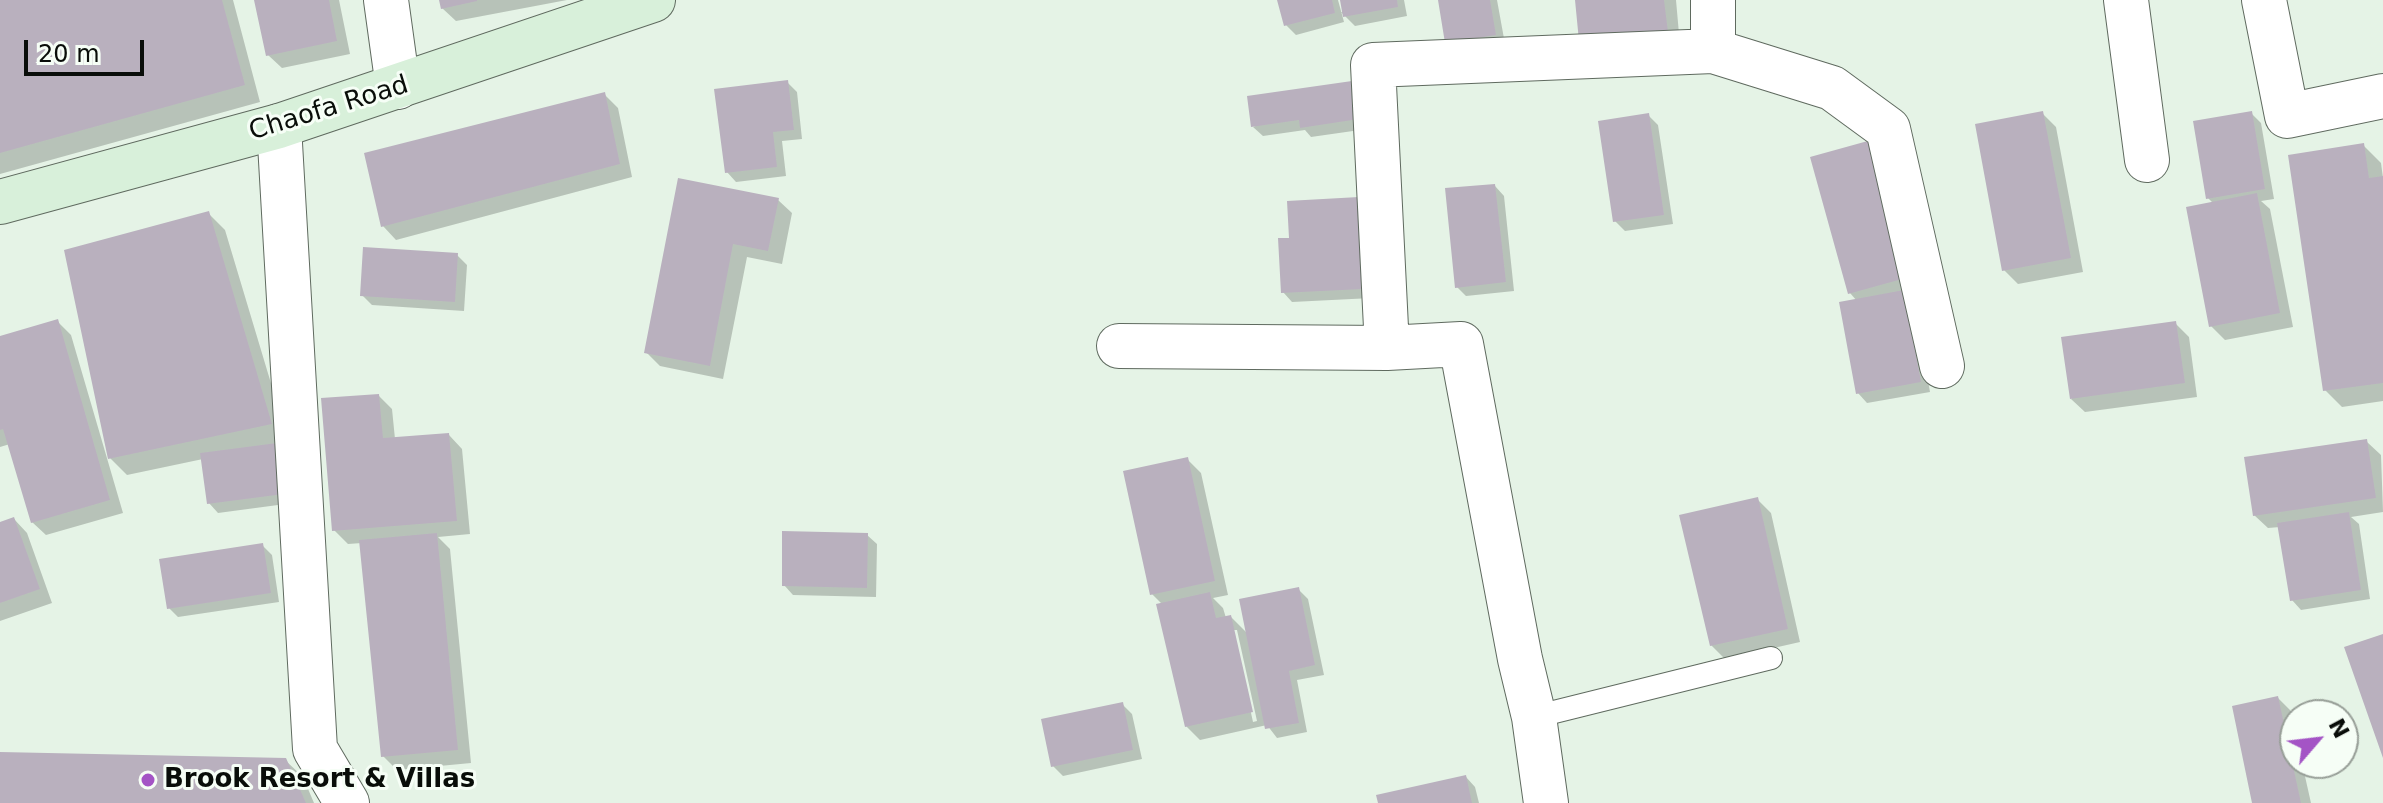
<!DOCTYPE html>
<style>
body{margin:0}
#map{position:relative;width:2383px;height:803px;overflow:hidden;background:#e5f3e6;font-family:"DejaVu Sans",sans-serif}
canvas{display:block}
.north{position:absolute;left:2279px;top:699px;width:80px;height:80px;box-sizing:border-box;background:#f6fef6;border:2px solid #979e97;border-radius:50%;rotate:62deg;font-size:22px;font-weight:700;line-height:32px;text-align:center;color:#090d09}
.north::after{content:'';display:block;margin:auto;width:28px;height:36px;background:#a454c5;clip-path:polygon(50% 0,100% 100%,50% 72%,0 100%)}
.scale{position:absolute;left:24px;top:40px;width:120px;height:36px;box-sizing:border-box;border:4px solid #090d09;border-top:0;padding-left:10px;font-size:24px;line-height:28px;white-space:nowrap;color:#090d09;-webkit-text-stroke:6px #f6fef6;paint-order:stroke}
</style>
<div id="map">
<canvas width="2383" height="803"></canvas>
<div class="north">N</div>
<div class="scale">20 m</div>
</div>
<script>
const g = document.querySelector('canvas').getContext('2d');
g.lineJoin = 'round';
function fillPath(path, color) {
  g.fillStyle = color;
  g.fill(path, 'evenodd');
}
function toPath(rows) {
  const path = new Path2D();
  for (const r of rows) {
    path.moveTo(r[0], r[1]);
    for (let i = 2; i < r.length; i += 2) path.lineTo(r[i], r[i + 1]);
  }
  return path;
}
function strokePath(path, color, width, dash) {
  g.strokeStyle = color;
  g.lineWidth = width;
  g.lineCap = dash ? 'butt' : 'round';
  g.setLineDash(dash || []);
  g.stroke(path);
}
function drawText(font, color, halo, rows, align = 'center') {
  g.font = font + ' "DejaVu Sans",sans-serif';
  g.lineWidth = 6;
  g.setLineDash([]);
  g.textBaseline = 'middle';
  g.strokeStyle = halo;
  g.fillStyle = color;
  for (const [text, x, y, turn = 0] of rows) {
    g.save();
    g.translate(x, y);
    g.rotate((+turn || 0) * Math.PI / 180);
    g.textAlign = isNaN(turn) ? turn : align;
    if (halo) g.strokeText(text, 0, 0);
    g.fillText(text, 0, 0);
    g.restore();
  }
}
const shadow = toPath([
 [0,0,233,0,260,102,0,174],
 [256,0,339,0,350,54,282,68,268,55],
 [441,0,567,0,456,21,442,8],
 [1280,0,1338,0,1344,22,1296,35,1286,25],
 [1342,0,1404,0,1407,16,1355,26,1341,12,1344,12],
 [1440,0,1497,0,1505,44,1457,52],
 [1577,0,1676,0,1680,45],
 [787,82,797,92,802,139,782,141,786,176,736,182,727,172],
 [1352,83,1367,129,1311,137,1305,130,1263,136,1253,127],
 [604,94,618,108,632,177,396,240,383,226],
 [2042,113,2056,127,2083,272,2018,284,2004,270],
 [2251,113,2261,123,2274,199,2261,201,2270,209,2293,327,2225,340,2211,326,2214,204,2208,198],
 [1649,116,1658,125,1673,224,1625,231,1615,221],
 [2364,146,2381,163,2383,178,2383,401,2342,407,2325,390],
 [1888,155,1930,392,1867,403,1858,393,1857,301,1850,293],
 [680,180,778,200,792,213,782,264,747,257,723,379,660,366,646,352],
 [1495,186,1504,196,1514,291,1466,296,1457,287],
 [1289,203,1372,298,1292,302,1283,292,1291,239],
 [208,213,225,230,288,440,274,443,286,455,293,503,218,513,209,503,203,459,127,475,108,456],
 [457,255,467,265,464,311,372,305,362,295],
 [58,322,71,335,123,513,46,535,32,522,10,444,0,447,0,338],
 [2175,323,2189,337,2197,397,2085,412,2071,399],
 [379,396,392,409,395,439,449,435,462,449,470,534,438,537,450,549,471,763,397,770,383,756,362,543,348,544,334,530],
 [2367,442,2381,455,2383,512,2351,517,2359,524,2370,599,2301,610,2292,600,2280,527,2268,528,2254,515],
 [1187,459,1201,473,1228,595,1213,598,1223,608,1226,618,1231,617,1249,635,1299,590,1308,599,1324,675,1297,680,1307,732,1277,738,1267,725,1200,740,1186,726,1163,605,1152,594],
 [1233,630,1237,630,1257,721,1253,722],
 [1757,499,1771,513,1800,642,1725,659,1711,645],
 [14,519,27,533,52,603,0,621,0,524],
 [867,535,877,544,876,597,793,595,784,585],
 [262,545,272,555,279,602,178,617,169,608],
 [2278,698,2292,712,2295,763,2302,763,2311,803,2254,803],
 [1122,704,1132,714,1142,759,1063,776,1053,766],
 [0,754,285,760,303,777,314,803,0,803],
 [1466,777,1475,787,1479,803,1380,803]
]);
const building = toPath([
 [0,0,222,0,245,85,0,153],
 [254,0,329,0,337,41,266,56],
 [439,0,477,0,477,1,441,9],
 [1277,0,1332,0,1335,13,1284,26],
 [1340,0,1397,0,1398,7,1343,17],
 [1438,0,1490,0,1496,35,1445,43],
 [1575,0,1664,0,1668,32,1579,41],
 [788,80,794,130,773,132,777,167,725,173,714,89],
 [1352,81,1359,119,1300,128,1299,120,1251,127,1247,96],
 [605,92,620,164,381,227,364,153],
 [2043,111,2071,258,2002,271,1975,124],
 [2252,111,2265,189,2206,199,2193,121],
 [1649,113,1664,215,1613,222,1598,121],
 [1875,139,1913,276,1848,294,1810,157],
 [2364,143,2369,178,2383,176,2383,383,2323,391,2288,155],
 [678,178,779,198,768,251,733,244,710,366,644,353],
 [1495,184,1506,282,1455,288,1445,188],
 [2257,193,2280,313,2209,327,2186,207],
 [1359,197,1363,289,1281,293,1278,238,1289,238,1287,201],
 [209,211,272,424,108,459,64,250],
 [363,247,458,253,455,302,360,296],
 [1904,290,1921,382,1856,394,1839,302],
 [58,319,110,500,31,523,3,429,0,430,0,336],
 [2176,321,2185,383,2070,399,2061,337],
 [379,394,383,438,449,433,457,521,332,531,321,398],
 [2367,439,2376,498,2253,516,2244,457],
 [277,443,284,494,207,504,200,453],
 [1188,457,1215,581,1150,595,1123,471],
 [1758,497,1788,629,1710,646,1679,515],
 [2349,512,2361,590,2290,601,2277,523],
 [14,517,40,589,0,603,0,522],
 [782,531,868,533,867,588,782,586],
 [437,533,458,750,381,757,359,540],
 [263,543,271,593,167,609,159,559],
 [1299,587,1315,665,1289,671,1299,723,1265,729,1239,599],
 [1210,592,1216,618,1231,615,1253,712,1185,727,1156,604],
 [2383,634,2383,758,2344,647],
 [2278,696,2301,803,2252,803,2232,706],
 [1123,702,1133,750,1051,767,1041,719],
 [0,752,286,758,306,803,0,803],
 [1466,775,1472,803,1378,803,1376,795]
]);
const lane = toPath([
 [1534,717,1771,658]
]);
const street = toPath([
 [386,0,398,87],
 [2126,0,2147,160],
 [2264,0,2287,116,2383,96],
 [1713,51,1713,0],
 [279,126,315,749,347,803],
 [1119,346,1387,348,1461,344,1520,659,1534,717,1546,803],
 [1387,348,1373,65,1713,51,1832,88,1888,129,1942,366]
]);
const secondary = toPath([
 [0,202,279,126,653,0]
]);
const markers = [
 [148,780,8,"#a454c5"]
];
const streetNames = [
 ["Chaofa Road",329,109,-17]
];
const poiNames = [
 ["Brook Resort & Villas",164,780]
];
fillPath(shadow, '#0003');
fillPath(building, '#b9b0be');
strokePath(lane, '#5f6a5f', 24);
strokePath(street, '#5f6a5f', 46);
strokePath(secondary, '#5f6a5f', 46);
strokePath(lane, '#fff', 22);
strokePath(street, '#fff', 44);
strokePath(secondary, '#d8f0da', 44);
for (const [x, y, r, color] of markers) {
  const dot = new Path2D();
  dot.arc(x, y, r, 0, 2 * Math.PI);
  g.fillStyle = color;
  g.fill(dot);
  strokePath(dot, '#f6fef6', 3);
}
drawText('26px', '#090d09', '#f6fef6', streetNames);
drawText('bold 26px', '#090d09', '#f6fef6', poiNames, 'left');
</script>
